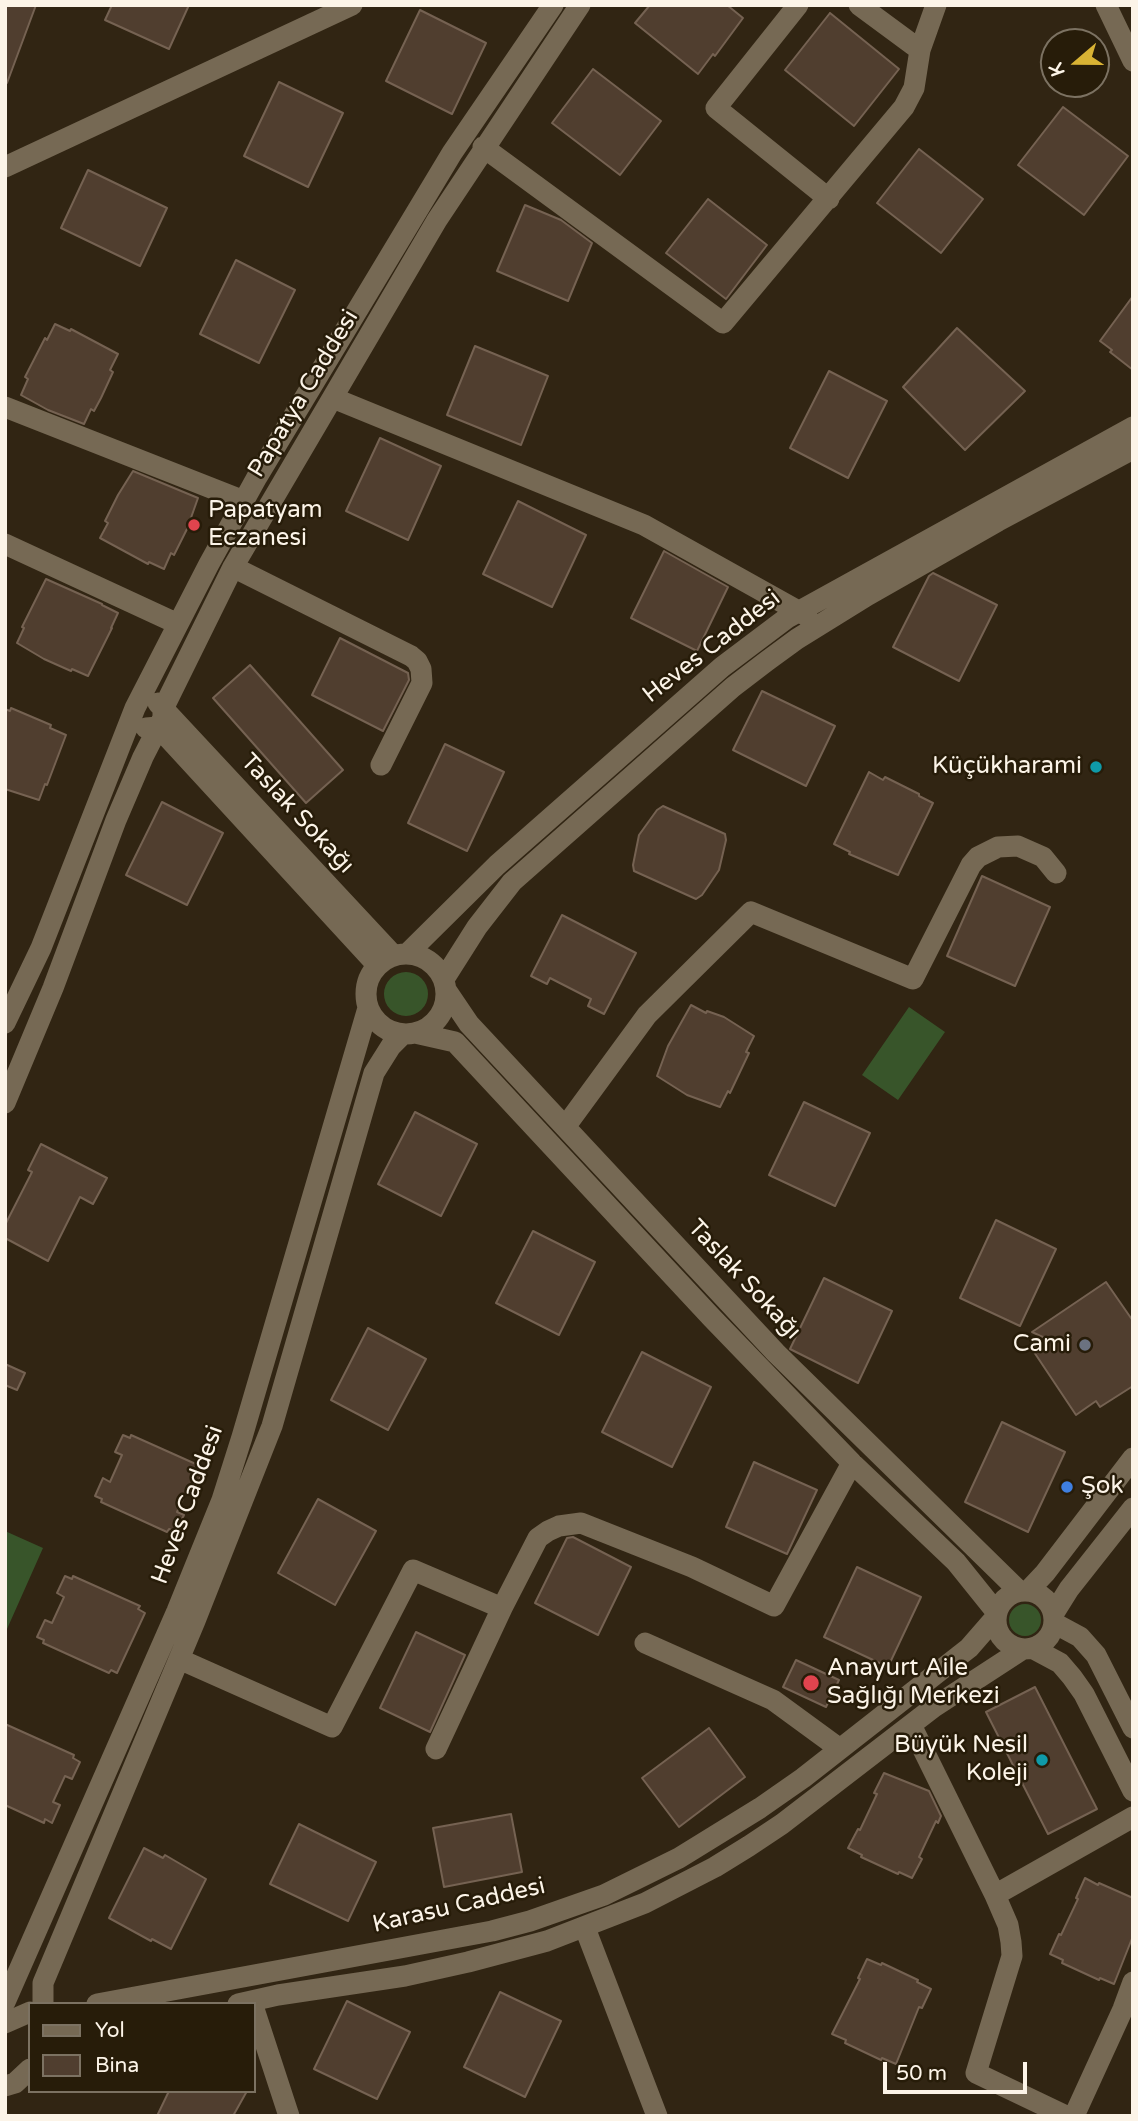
<!DOCTYPE html>
<meta charset="utf-8">
<style>
body{margin:0}
#map{position:relative;width:1138px;height:2121px;overflow:hidden;background:#312513;font-family:"Varela Round",sans-serif}
canvas{display:block}
.frame{position:absolute;inset:0;border:7px solid #fcf4e8;pointer-events:none}
.legend{position:absolute;left:28px;top:2002px;width:228px;height:91px;box-sizing:border-box;background:#271c09;border:2px solid #7c7262;margin:0;padding:9px 12px;list-style:none;font-size:21px;color:#fcf4e8}
.legend li{display:flex;align-items:center;gap:14px;height:35px}
.legend b{width:35px;border:2px solid #7c7262}
.north{position:absolute;left:1040px;top:28px;width:70px;height:70px;box-sizing:border-box;background:#271c09;border:2px solid #7c7262;border-radius:50%;rotate:250deg;font-size:19px;font-weight:700;line-height:28px;text-align:center;color:#fcf4e8}
.north::after{content:'';display:block;margin:auto;width:24px;height:32px;background:#d9b334;clip-path:polygon(50% 0,100% 100%,50% 72%,0 100%)}
.scale{position:absolute;left:883px;top:2062px;width:144px;height:32px;box-sizing:border-box;border:4px solid #fcf4e8;border-top:0;padding-left:9px;font-size:21px;line-height:24px;white-space:nowrap;color:#fcf4e8;-webkit-text-stroke:5px #271c09;paint-order:stroke}
</style>
<div id="map">
<canvas width="1138" height="2121"></canvas>
<div class="frame"></div>
<ul class="legend">
<li><b style="height:9px;background:#766954"></b>Yol</li>
<li><b style="height:19px;background:#503e2f"></b>Bina</li>
</ul>
<div class="north">K</div>
<div class="scale">50 m</div>
</div>
<script>
const g = document.querySelector('canvas').getContext('2d');
g.lineJoin = 'round';
function fillPath(path, color) {
  g.fillStyle = color;
  g.fill(path, 'evenodd');
}
function toPath(rows) {
  const path = new Path2D();
  for (const r of rows) {
    if (r.length === 3) {
      path.moveTo(r[0] + r[2], r[1]);
      path.arc(r[0], r[1], r[2], 0, 2 * Math.PI);
      continue;
    }
    path.moveTo(r[0], r[1]);
    for (let i = 2; i < r.length; i += 2) path.lineTo(r[i], r[i + 1]);
  }
  return path;
}
function strokePath(path, color, width, dash) {
  g.strokeStyle = color;
  g.lineWidth = width;
  g.lineCap = dash ? 'butt' : 'round';
  g.setLineDash(dash || []);
  g.stroke(path);
}
function drawText(font, color, halo, rows, align = 'center') {
  g.font = font + ' "Varela Round",sans-serif';
  g.lineWidth = 5;
  g.setLineDash([]);
  g.textBaseline = 'middle';
  g.strokeStyle = halo;
  g.fillStyle = color;
  for (const [text, x, y, turn = 0] of rows) {
    g.save();
    g.translate(x, y);
    g.rotate((+turn || 0) * Math.PI / 180);
    g.textAlign = isNaN(turn) ? turn : align;
    if (halo) g.strokeText(text, 0, 0);
    g.fillText(text, 0, 0);
    g.restore();
  }
}
const green = toPath([
 [406,994,22],
 [909,1007,945,1032,898,1100,862,1075],
 [5,1531,43,1548,7,1629,5,1629],
 [1025,1620,16]
]);
const building = toPath([
 [5,5,36,5,7,83,5,83,5,5],
 [112,5,189,5,169,49,105,20,112,5],
 [650,5,727,5,743,18,715,56,713,54,698,74,635,23,650,5],
 [420,10,486,43,452,114,386,81,420,10],
 [830,13,899,69,854,126,785,70,830,13],
 [593,69,661,121,620,175,552,123,593,69],
 [279,82,343,113,308,187,244,156,279,82],
 [1063,107,1128,156,1084,215,1018,165,1063,107],
 [919,149,983,199,941,253,877,203,919,149],
 [88,170,167,208,140,266,61,228,88,170],
 [708,199,767,245,726,299,666,253,708,199],
 [525,205,561,220,592,243,568,301,497,271,525,205],
 [236,260,295,290,259,363,200,334,236,260],
 [1133,296,1133,370,1110,352,1112,350,1100,341,1133,296],
 [55,324,70,331,71,329,118,354,110,370,113,372,101,398,94,411,91,409,84,424,48,410,21,395,28,379,25,377,45,338,47,340,55,324],
 [957,328,1025,391,965,450,903,387,957,328],
 [475,346,548,376,521,445,447,415,475,346],
 [829,371,887,401,848,478,790,448,829,371],
 [380,438,441,466,408,540,346,511,380,438],
 [133,471,198,498,187,529,174,555,171,553,164,569,149,562,148,564,100,538,108,523,105,521,118,495,133,471],
 [518,501,586,535,552,607,483,574,518,501],
 [664,551,728,587,697,651,631,618,664,551],
 [933,573,997,605,959,681,893,647,929,576,933,573],
 [46,579,102,604,102,605,118,613,111,628,112,628,88,676,72,669,71,671,44,659,17,643,24,628,22,627,46,579],
 [340,638,408,673,409,680,383,731,312,695,340,638],
 [250,665,343,770,306,803,213,698,250,665],
 [762,691,835,726,806,786,733,750,762,691],
 [11,708,51,725,50,728,66,735,47,785,45,784,39,800,5,789,5,709,10,711,11,708],
 [445,744,504,772,467,851,408,823,445,744],
 [869,772,883,780,885,777,919,794,919,796,933,803,898,875,849,854,850,852,834,844,869,772],
 [162,802,223,833,187,905,126,875,162,802],
 [663,806,725,834,726,840,719,870,702,895,696,899,634,871,633,865,639,835,657,810,663,806],
 [982,876,1050,907,1015,986,947,956,982,876],
 [562,915,636,953,604,1014,588,1006,591,999,550,978,547,984,531,976,562,915],
 [691,1005,706,1013,707,1011,724,1017,754,1036,746,1052,749,1053,730,1093,728,1091,720,1107,687,1095,657,1076,668,1046,691,1005],
 [804,1102,870,1133,835,1206,769,1175,804,1102],
 [415,1112,477,1144,441,1216,378,1184,415,1112],
 [41,1144,107,1178,93,1204,80,1197,48,1261,5,1238,5,1225,32,1172,28,1170,41,1144],
 [996,1220,1056,1249,1020,1326,960,1298,996,1220],
 [533,1231,595,1262,559,1335,496,1303,533,1231],
 [824,1278,892,1311,858,1383,790,1349,824,1278],
 [1106,1282,1133,1321,1133,1386,1100,1407,1096,1401,1076,1415,1032,1349,1047,1339,1032,1332,1106,1282],
 [368,1328,426,1359,388,1430,331,1400,368,1328],
 [642,1352,711,1387,672,1467,602,1432,642,1352],
 [5,1364,25,1373,17,1390,5,1385,5,1364],
 [1002,1422,1065,1452,1028,1532,965,1502,1002,1422],
 [123,1435,130,1438,131,1435,198,1465,197,1468,203,1471,196,1488,189,1485,177,1512,184,1515,176,1532,169,1529,167,1532,101,1502,102,1499,95,1496,103,1478,110,1482,122,1455,115,1452,123,1435],
 [754,1462,817,1490,787,1554,726,1527,754,1462],
 [318,1499,376,1531,335,1605,278,1573,318,1499],
 [573,1537,631,1567,598,1635,535,1603,567,1538,573,1537],
 [857,1567,921,1597,888,1667,824,1637,857,1567],
 [65,1576,72,1579,73,1576,140,1606,138,1609,145,1613,117,1673,111,1670,109,1673,43,1643,44,1640,37,1637,45,1620,52,1623,64,1597,57,1593,65,1576],
 [416,1632,465,1655,430,1732,380,1708,416,1632],
 [796,1660,839,1680,826,1707,783,1687,796,1660],
 [1035,1687,1097,1809,1048,1834,986,1712,1035,1687],
 [5,1724,74,1755,73,1758,80,1762,72,1779,65,1776,53,1802,60,1805,52,1823,45,1819,44,1823,5,1805,5,1724],
 [709,1728,745,1777,679,1827,642,1778,709,1728],
 [884,1773,929,1791,941,1816,938,1823,936,1821,919,1857,922,1859,912,1878,899,1872,898,1874,861,1857,862,1855,848,1848,858,1829,860,1830,877,1794,874,1793,884,1773],
 [511,1814,522,1872,444,1887,433,1828,511,1814],
 [299,1824,376,1862,348,1921,270,1884,299,1824],
 [144,1848,163,1858,165,1855,206,1879,171,1949,152,1939,151,1941,109,1918,144,1848],
 [1085,1878,1098,1885,1099,1883,1133,1898,1133,1936,1114,1984,1100,1978,1099,1980,1062,1963,1063,1960,1050,1954,1059,1934,1061,1935,1078,1899,1076,1898,1085,1878],
 [867,1959,881,1965,882,1963,918,1980,917,1982,931,1989,922,2008,919,2007,896,2064,882,2058,881,2060,845,2043,846,2040,832,2034,860,1979,858,1978,867,1959],
 [500,1992,561,2021,525,2097,464,2067,500,1992],
 [347,2001,410,2032,377,2099,314,2069,347,2001],
 [169,2091,247,2091,233,2116,157,2116,169,2091]
]);
const minor = toPath([
 [798,5,716,108,829,199],
 [859,5,920,50],
 [1106,5,1133,61],
 [483,147,723,323,904,107,914,88,920,50,936,5],
 [5,167,352,5],
 [333,398,644,525,807,616],
 [5,407,244,501],
 [5,544,178,624],
 [233,567,411,656,417,661,421,669,422,683,381,765],
 [158,703,393,955],
 [146,728,158,727,377,965],
 [408,953,497,865,722,667,787,618,1133,427],
 [406,994,40],
 [444,979,477,927,512,882,733,687,767,661,797,639,868,595,998,521,1133,449],
 [446,990,469,1024,776,1353,1019,1591],
 [5,1023,41,948,135,708,209,564,257,477,452,153,553,5],
 [415,1033,455,1042,712,1318,852,1463,956,1562,997,1613],
 [5,1103,53,988,116,820,143,757,163,718,163,709,233,567,437,220,580,5],
 [565,1127,647,1015,751,912,913,979,971,865,978,857,998,847,1018,846,1043,857,1056,873],
 [1025,1620,29],
 [1028,1591,1045,1573,1133,1458],
 [1054,1613,1069,1589,1133,1508],
 [1054,1623,1080,1637,1096,1655,1133,1728],
 [645,1643,773,1700,840,1749],
 [1032,1648,1060,1663,1072,1677,1084,1694,1133,1791],
 [179,1659,332,1727,413,1570,502,1608],
 [911,1725,995,1895,1008,1925,1011,1942,1012,1956,976,2073,1066,2116],
 [436,1749,502,1608,538,1538,548,1531,559,1526,581,1523,692,1567,774,1606,852,1463],
 [995,1895,1133,1817],
 [585,1928,657,2116],
 [5,2002,177,1611,222,1500,242,1437,368,1008],
 [43,2004,43,1983,195,1621,272,1426,374,1073,391,1046,403,1034],
 [97,2004,492,1931,530,1921,604,1895,679,1858,760,1808,803,1778,969,1648,996,1617],
 [238,2004,278,1995,405,1976,468,1962,547,1941,645,1903,715,1867,749,1846,782,1824,934,1707,1023,1649],
 [254,2009,289,2116],
 [5,2023,30,2012],
 [5,2086,15,2083,30,2069],
 [1074,2116,1123,2009,1133,1982]
]);
const markers = [
 [194,525,7,"#e0444e"],
 [1096,767,7,"#0f9aa8"],
 [1085,1345,7,"#6b7280"],
 [1067,1487,7,"#3f7fe0"],
 [811,1683,9,"#e0444e"],
 [1042,1760,7,"#0f9aa8"]
];
const streetNames = [
 ["Papatya Caddesi",304,394,-59],
 ["Heves Caddesi",712,647,-38],
 ["Taslak Sokağı",297,814,47],
 ["Taslak Sokağı",744,1280,47],
 ["Heves Caddesi",188,1505,-70],
 ["Karasu Caddesi",459,1906,-13]
];
const poiNames = [
 ["Papatyam",208,511],
 ["Eczanesi",208,539],
 ["Küçükharami",1082,767,"right"],
 ["Cami",1071,1345,"right"],
 ["Şok",1081,1487],
 ["Anayurt Aile",827,1669],
 ["Sağlığı Merkezi",827,1697],
 ["Büyük Nesil",1028,1746,"right"],
 ["Koleji",1028,1774,"right"]
];
fillPath(green, '#38552a');
fillPath(building, '#503e2f');
strokePath(building, '#756252', 2);
strokePath(minor, '#766954', 21);
for (const [x, y, r, color] of markers) {
  const dot = new Path2D();
  dot.arc(x, y, r, 0, 2 * Math.PI);
  g.fillStyle = color;
  g.fill(dot);
  strokePath(dot, '#271c09', 2.5);
}
drawText('24px', '#fcf4e8', '#271c09', streetNames);
drawText('24px', '#fcf4e8', '#271c09', poiNames, 'left');
</script>
